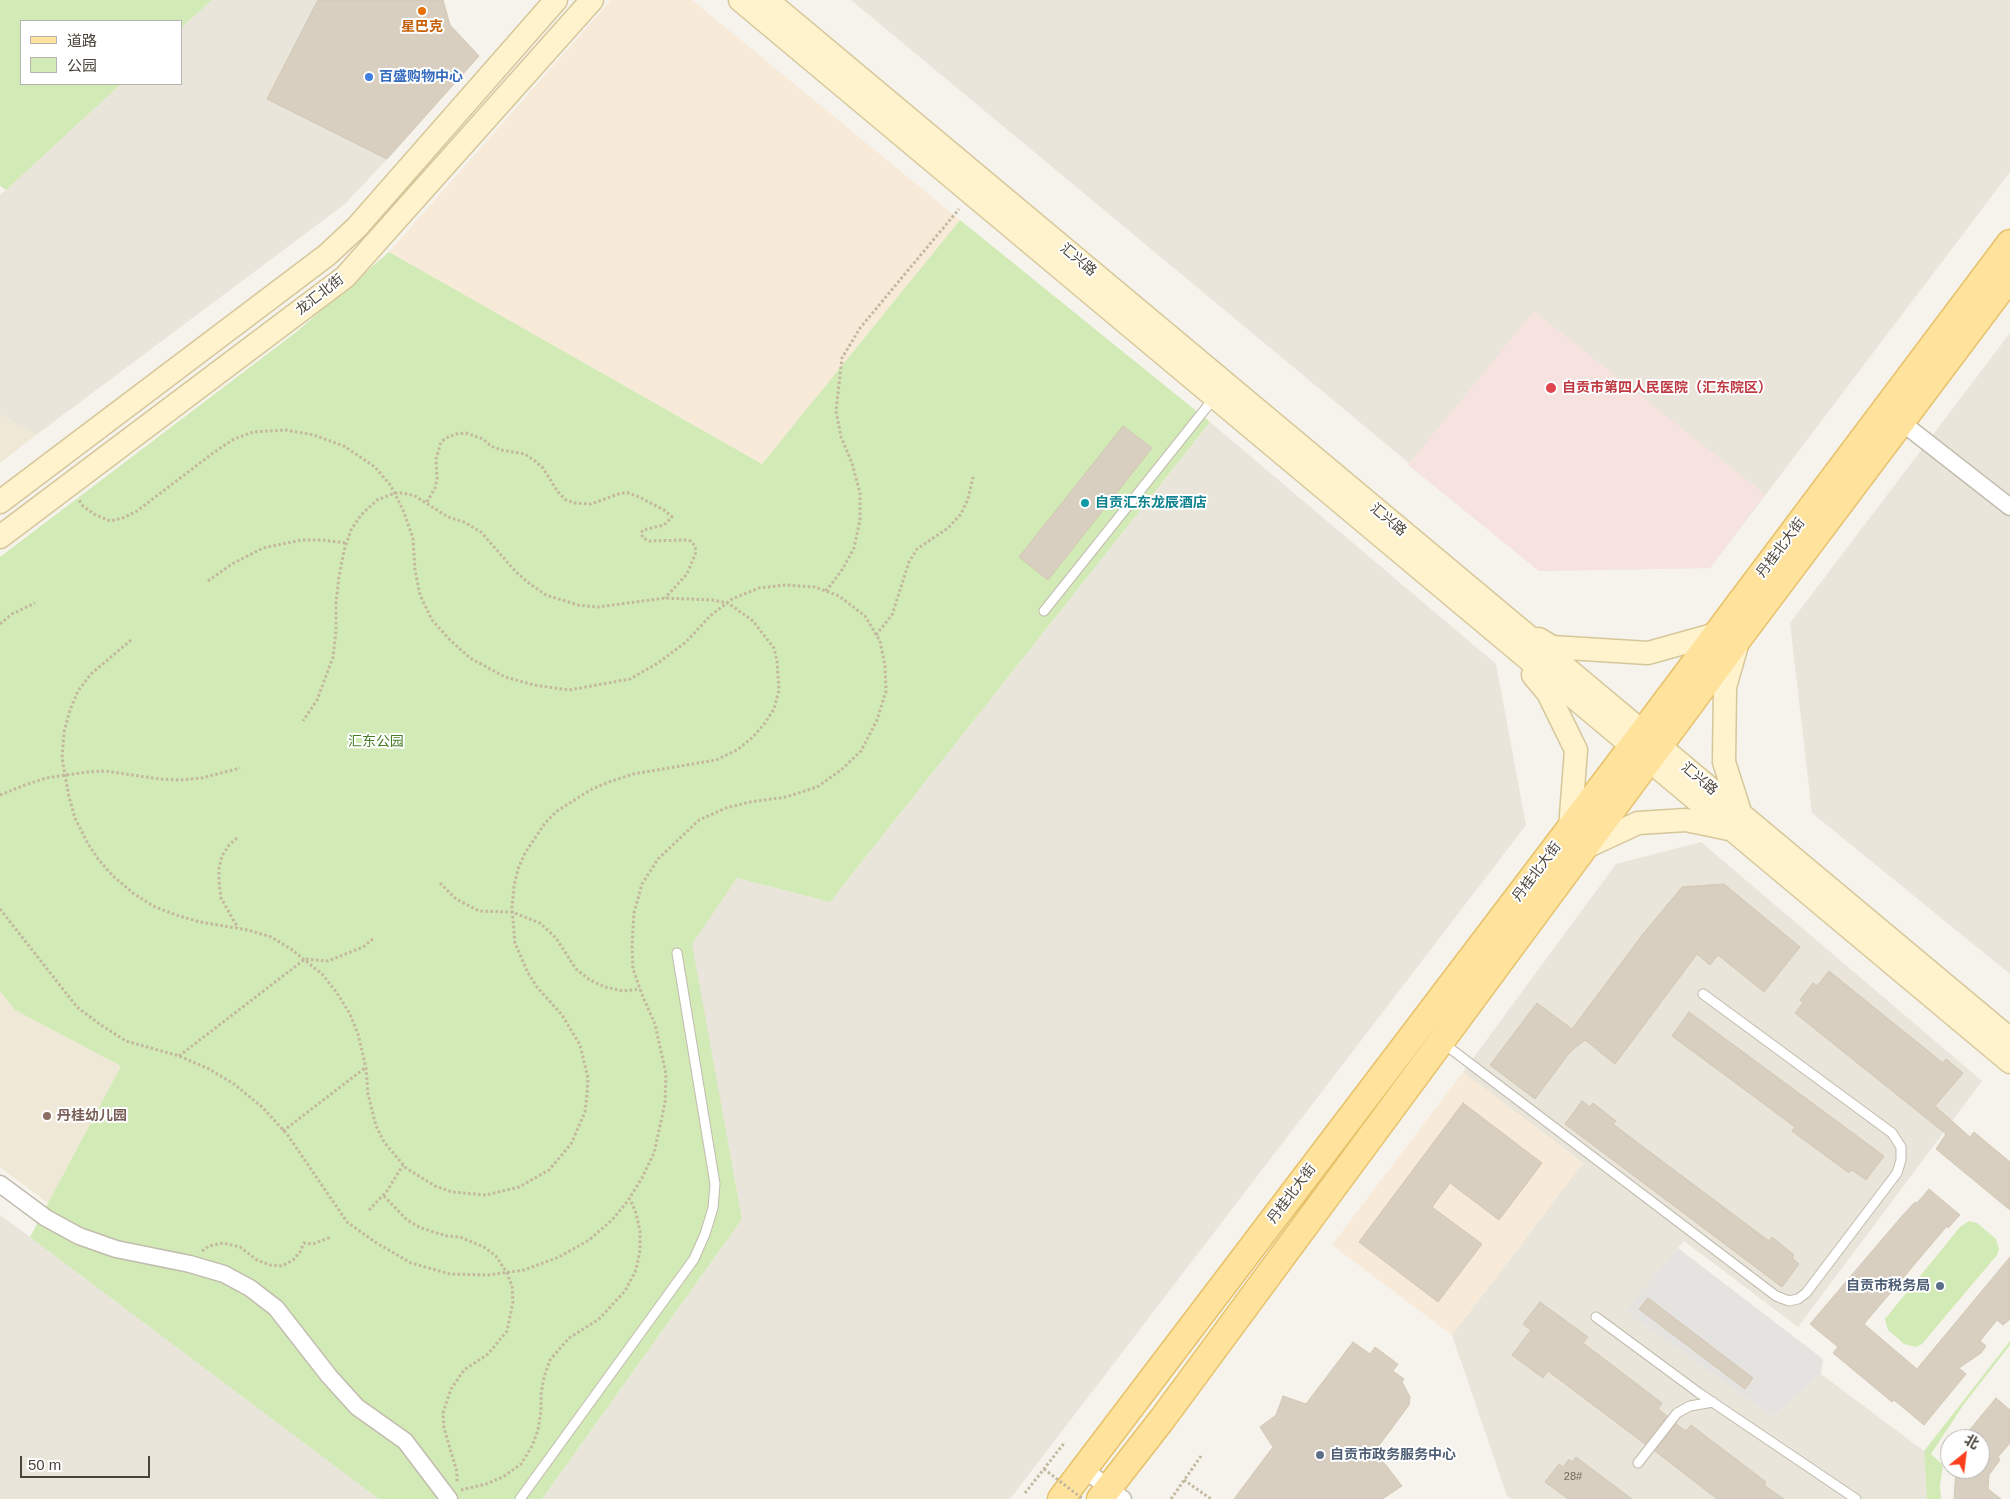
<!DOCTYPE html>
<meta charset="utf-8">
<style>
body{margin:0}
#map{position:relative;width:2010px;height:1499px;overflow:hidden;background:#f6f3ec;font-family:Arial,"Noto Sans SC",sans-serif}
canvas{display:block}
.legend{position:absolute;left:20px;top:20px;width:162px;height:65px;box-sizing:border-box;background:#fff;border:1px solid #b7b4b0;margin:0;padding:6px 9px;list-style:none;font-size:15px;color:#4b4439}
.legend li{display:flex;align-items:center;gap:10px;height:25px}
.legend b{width:25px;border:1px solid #b7b4b0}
.north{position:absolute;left:1940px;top:1429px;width:50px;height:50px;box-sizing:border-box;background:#fff;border:1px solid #b7b4b0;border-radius:50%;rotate:29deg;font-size:14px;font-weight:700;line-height:20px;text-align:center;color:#4b4439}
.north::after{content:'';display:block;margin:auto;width:18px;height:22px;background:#fc3f1d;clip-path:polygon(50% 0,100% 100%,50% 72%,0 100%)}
.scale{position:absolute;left:20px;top:1456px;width:130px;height:22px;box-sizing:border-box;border:2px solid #4b4439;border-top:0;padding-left:6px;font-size:15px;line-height:18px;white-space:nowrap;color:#4b4439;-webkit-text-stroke:4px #fff;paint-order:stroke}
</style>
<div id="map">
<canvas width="2010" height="1499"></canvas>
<ul class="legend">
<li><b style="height:6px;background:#ffe39c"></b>道路</li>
<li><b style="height:14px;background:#d2eab5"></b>公园</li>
</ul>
<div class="north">北</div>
<div class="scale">50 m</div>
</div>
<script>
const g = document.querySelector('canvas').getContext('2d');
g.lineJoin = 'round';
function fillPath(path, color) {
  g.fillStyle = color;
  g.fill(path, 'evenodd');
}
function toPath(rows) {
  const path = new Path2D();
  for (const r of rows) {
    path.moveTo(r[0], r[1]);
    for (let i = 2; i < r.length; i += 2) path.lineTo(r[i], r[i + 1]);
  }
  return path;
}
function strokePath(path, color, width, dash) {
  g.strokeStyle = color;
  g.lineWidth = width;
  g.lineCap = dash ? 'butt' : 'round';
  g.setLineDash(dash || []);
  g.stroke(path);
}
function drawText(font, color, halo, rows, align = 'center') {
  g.font = font + ' Arial,"Noto Sans SC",sans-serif';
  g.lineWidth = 4;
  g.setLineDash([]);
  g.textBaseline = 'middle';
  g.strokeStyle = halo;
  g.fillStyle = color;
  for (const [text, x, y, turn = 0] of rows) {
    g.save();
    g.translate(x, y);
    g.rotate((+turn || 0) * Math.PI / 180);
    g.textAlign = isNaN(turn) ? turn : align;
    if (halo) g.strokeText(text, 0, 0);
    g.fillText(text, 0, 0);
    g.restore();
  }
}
const residential = toPath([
 [212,0,318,0,387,159,345,204,36,435,0,414,0,195,121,84,181,84,181,28],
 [851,0,2010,0,2010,172,1710,568,1539,571],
 [2010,333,2010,974,1812,813,1790,623],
 [1210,422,1496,664,1526,825,1010,1499,542,1499,742,1219,691,944,737,878,830,902],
 [1701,842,1982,1081,1798,1327,1684,1241,1626,1311,1773,1417,1821,1374,1924,1451,1927,1499,1511,1499,1507,1496,1452,1335,1583,1163,1463,1072,1616,864],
 [0,1215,30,1237,379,1499,0,1499]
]);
const commercial = toPath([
 [611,0,692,0,960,220,762,464,389,252],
 [1463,1072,1583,1163,1452,1335,1332,1245]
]);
const education = toPath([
 [0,414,36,435,0,463],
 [0,991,15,1010,121,1066,48,1203,0,1167]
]);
const medical = toPath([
 [1534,311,1765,494,1710,568,1539,571,1408,465]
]);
const green = toPath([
 [0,0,212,0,181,28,181,21,21,21,21,84,121,84,6,190,0,186],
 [960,220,1210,422,830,902,737,878,692,944,742,1219,542,1499,379,1499,30,1237,121,1066,15,1010,0,991,0,557,295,333,389,252,762,464],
 [1969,1221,1977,1223,1996,1239,1999,1249,1997,1255,1922,1344,1916,1347,1904,1344,1888,1330,1885,1319,1960,1227],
 [2010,1341,2010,1345,1964,1404,1931,1454,1943,1465,1940,1486,1941,1499,1927,1499,1924,1451]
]);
const parking = toPath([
 [1678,1248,1823,1359,1821,1374,1773,1417,1625,1311]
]);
const building = toPath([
 [318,0,443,0,450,25,479,56,387,159,267,99,318,0],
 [1123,426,1152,448,1048,580,1019,557,1123,426],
 [1724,884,1800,947,1764,992,1718,955,1710,965,1697,954,1615,1064,1585,1040,1570,1052,1535,1099,1490,1065,1537,1003,1572,1029,1643,934,1682,887,1724,884],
 [1829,971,1943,1063,1946,1059,1963,1073,1935,1106,1970,1137,1974,1132,2010,1162,2010,1210,1936,1149,1946,1134,1795,1013,1803,1003,1800,1000,1813,983,1817,986,1829,971],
 [1689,1012,1884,1156,1866,1180,1852,1170,1849,1173,1792,1131,1795,1127,1672,1036,1689,1012],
 [1582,1101,1590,1107,1593,1103,1616,1121,1613,1124,1642,1146,1769,1241,1772,1237,1794,1255,1792,1258,1799,1264,1782,1287,1565,1124,1582,1101],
 [1463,1103,1542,1163,1499,1220,1450,1183,1432,1207,1482,1244,1438,1302,1359,1242,1463,1103],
 [1929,1189,1960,1215,1948,1228,1947,1226,1864,1324,1917,1369,2010,1257,2010,1319,2003,1325,1997,1320,1980,1341,1986,1346,1981,1353,1959,1368,1966,1374,1924,1425,1894,1400,1892,1402,1833,1353,1838,1347,1810,1324,1902,1216,1915,1202,1917,1203,1929,1189],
 [1648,1298,1753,1378,1745,1389,1639,1309,1648,1298],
 [1540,1302,1588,1337,1583,1343,1662,1403,1658,1409,1667,1416,1645,1444,1548,1371,1543,1378,1512,1355,1531,1330,1523,1324,1540,1302],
 [1353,1342,1370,1354,1375,1347,1398,1364,1393,1371,1404,1379,1402,1382,1410,1397,1409,1405,1375,1451,1402,1486,1382,1499,1234,1499,1273,1447,1260,1427,1276,1415,1283,1396,1306,1404,1353,1342],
 [1996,1398,2010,1410,2010,1443,1998,1457,2000,1460,1989,1475,1988,1489,2001,1499,1954,1499,1956,1469,1980,1469,1980,1439,1962,1439,1996,1398],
 [1676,1424,1686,1431,1691,1425,1766,1482,1764,1485,1784,1499,1717,1499,1655,1451,1676,1424],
 [1576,1457,1632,1499,1568,1499,1545,1482,1559,1464,1563,1467,1569,1459,1572,1462,1576,1457]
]);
const path = toPath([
 [427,502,435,488,437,479,436,459,441,442,446,438,456,434,466,433,483,439,491,446,501,450,525,454,535,461,543,468,558,492,566,500,575,503,591,504,621,493,629,493,639,497,664,510,672,517,664,525,643,530,641,533,643,538,649,541,685,540,691,541,695,546,696,552,687,574,665,598],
 [208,581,232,564,263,548,301,540,322,540,346,543],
 [826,591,842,570,854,548,860,520,860,493,852,463,841,437,836,411,842,358,860,328,959,209],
 [0,624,12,614,35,603],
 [876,635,892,615,909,562,917,549,948,528,961,514,968,499,973,477],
 [131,640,91,674,78,691,70,710,64,732,62,758,69,797,75,818,87,842,98,859,113,876,133,893,153,906,176,915,200,922,248,930,271,937,291,949,322,974,337,993,350,1014,358,1034,366,1068,368,1094,376,1126,384,1142,406,1168,435,1186,452,1192,486,1195,519,1187,549,1170,571,1144,585,1112,587,1095,588,1078,580,1045,562,1015,537,987,528,973,515,943,512,908,514,886,518,869,525,853,545,823,557,811,592,789,609,782,633,774,716,760,737,750,753,737,765,723,774,709,779,690,777,661,774,648,753,621,728,603,713,600,665,598,598,607,578,605,546,595,530,584,516,572,481,532,464,522,448,517,415,496,403,493,395,493,377,500,361,515,351,530,344,551,339,577,336,603,336,631,333,657,317,700,303,721],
 [0,795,25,785,46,778,87,772,105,771,160,779,180,780,202,778,240,768],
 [237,838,229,845,222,856,219,868,219,882,221,898,238,928],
 [440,883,456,899,479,911,512,912,540,923,556,938,576,969,590,980,605,987,623,991,640,989],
 [0,909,77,1007,101,1025,126,1041,179,1056,209,1069,234,1084,262,1107,287,1134,347,1222,375,1242,411,1263,450,1274,488,1275,524,1270,559,1257,589,1240,612,1220,627,1202,642,1178,654,1153,665,1103,666,1074,655,1024,643,997,633,969,632,945,634,913,642,884,658,859,699,820,726,808,750,802,786,797,817,787,841,770,861,751,877,720,886,691,885,666,880,641,865,616,839,596,815,587,785,585,759,588,732,599,710,616,686,642,658,663,630,679,569,690,534,685,505,677,470,658,449,639,432,620,420,595,415,570,413,538,403,510,391,486,375,467,344,446,314,435,286,430,253,432,234,439,213,453,137,511,123,518,110,521,94,514,83,506,79,500],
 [179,1056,305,959,328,961,363,947,374,938],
 [283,1131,365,1068],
 [384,1196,407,1220,421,1228,447,1236,460,1237,484,1247,496,1256,507,1273,512,1286,513,1302,507,1331,488,1354,464,1370,451,1389,443,1413,444,1428,457,1472,457,1482],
 [369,1210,387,1191,403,1165],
 [202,1251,209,1246,223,1243,240,1247,257,1260,270,1265,282,1266,293,1260,300,1252,304,1243,313,1244,331,1237],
 [1184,1480,1211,1499],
 [461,1490,486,1484,503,1477,521,1464,532,1446,538,1430,541,1411,541,1394,544,1377,550,1360,569,1338,599,1319,625,1291,636,1270,640,1250,640,1231,636,1213,630,1199],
 [1025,1493,1065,1442],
 [1171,1499,1201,1456]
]);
const lane = toPath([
 [1044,611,1214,398],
 [1443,1043,1776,1296,1789,1301,1798,1299,1806,1293,1897,1173,1901,1160,1901,1147,1892,1133,1703,994],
 [1596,1317,1699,1393,1856,1499],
 [1638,1463,1677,1413,1690,1406,1713,1402],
 [520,1499,694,1259,705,1234,713,1208,715,1184,677,953]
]);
const street = toPath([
 [1900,421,2010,507],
 [0,1184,46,1218,79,1236,116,1249,190,1264,224,1274,250,1288,276,1308,329,1376,357,1407,405,1441,449,1499],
 [1084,1469,1123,1499]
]);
const secondary = toPath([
 [740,0,2010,1062],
 [767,0,2010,1039],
 [0,502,327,255,357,227,556,0],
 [0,537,345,277,592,0],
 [1539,639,1552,647,1648,653,1716,634],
 [1737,645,1725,687,1724,762,1741,815],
 [1533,675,1548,693,1576,750,1570,828],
 [1584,848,1638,823,1686,820,1729,829]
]);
const primary = toPath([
 [1061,1499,1643,732,2010,243],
 [1100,1499,1163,1418,1739,638,2010,277]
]);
const pathBridge = toPath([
 [1044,1469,1083,1499]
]);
const markers = [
 [422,11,5,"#e8710a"],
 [369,77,5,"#3f7fe0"],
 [1551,388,6,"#e0444e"],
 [1085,503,5,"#0f9aa8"],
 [47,1116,5,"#8d6e63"],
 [1940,1286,5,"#5c6f8a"],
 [1320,1455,5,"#5c6f8a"]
];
const numberNames = [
 ["28#",1573,1477]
];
const foodNames = [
 ["星巴克",422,27]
];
const shopNames = [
 ["百盛购物中心",379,77]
];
const streetNames = [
 ["汇兴路",1078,260,40],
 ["龙汇北街",320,295,-38],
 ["汇兴路",1388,520,40],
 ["丹桂北大街",1781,548,-53],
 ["汇兴路",1699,779,40],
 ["丹桂北大街",1537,872,-53],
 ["丹桂北大街",1292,1194,-53]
];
const healthNames = [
 ["自贡市第四人民医院（汇东院区）",1562,388]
];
const cultureNames = [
 ["自贡汇东龙辰酒店",1095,503]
];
const parkNames = [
 ["汇东公园",376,742]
];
const educationNames = [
 ["丹桂幼儿园",57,1116]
];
const serviceNames = [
 ["自贡市税务局",1930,1286],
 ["自贡市政务服务中心",1330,1455,"left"]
];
fillPath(residential, '#eae5da');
fillPath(commercial, '#f7ead8');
fillPath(education, '#efe8d6');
fillPath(medical, '#f6e3e0');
fillPath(green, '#d2eab5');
fillPath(parking, '#e5e3e0');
fillPath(building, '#d8cfc1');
strokePath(building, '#d3c7b4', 1);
strokePath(lane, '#c2bbae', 11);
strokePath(street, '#c2bbae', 19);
strokePath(secondary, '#d6c79b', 25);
strokePath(primary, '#e6c16a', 29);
strokePath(path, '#c4b79f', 3, [2.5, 2.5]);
strokePath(lane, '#fff', 9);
strokePath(street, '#fff', 16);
strokePath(secondary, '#fff3cd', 22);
strokePath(primary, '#ffe39c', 26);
strokePath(pathBridge, '#c4b79f', 3, [2.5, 2.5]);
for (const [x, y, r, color] of markers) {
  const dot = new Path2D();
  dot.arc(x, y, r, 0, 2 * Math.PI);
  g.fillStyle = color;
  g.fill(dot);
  strokePath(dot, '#fff', 2);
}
drawText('11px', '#6e675b', null, numberNames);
drawText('bold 14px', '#c56008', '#fff', foodNames);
drawText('bold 14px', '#366cbe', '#fff', shopNames, 'left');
drawText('14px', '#4b4439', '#fff', streetNames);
drawText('bold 14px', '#be3a42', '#fff', healthNames, 'left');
drawText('bold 14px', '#0d838f', '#fff', cultureNames, 'left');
drawText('14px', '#4a7f2a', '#fff', parkNames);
drawText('bold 14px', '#785e54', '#fff', educationNames, 'left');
drawText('bold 14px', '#4e5e75', '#fff', serviceNames, 'right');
</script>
